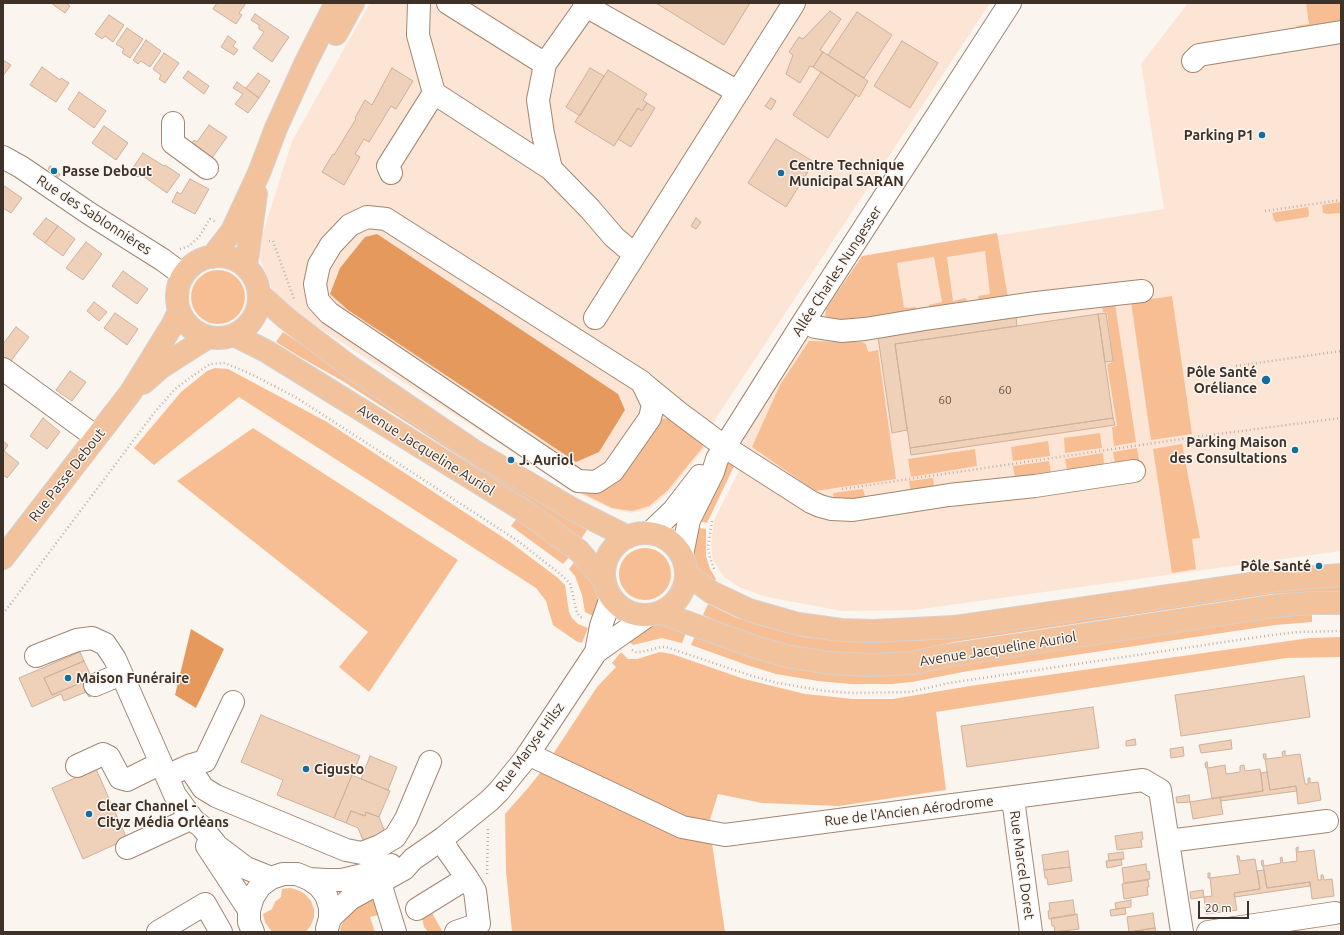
<!DOCTYPE html>
<meta charset="utf-8">
<style>
body{margin:0}
#map{position:relative;width:1344px;height:935px;overflow:hidden;background:#fbf5f0;font-family:Ubuntu,sans-serif}
canvas{display:block}
.frame{position:absolute;inset:0;border:4px solid #3d3128;pointer-events:none}
.scale{position:absolute;left:1198px;top:901px;width:51px;height:18px;box-sizing:border-box;border:2px solid #3d3128;border-top:0;padding-left:5px;font-size:12px;line-height:14px;white-space:nowrap;color:#3d3128;-webkit-text-stroke:3px #fbf5f0;paint-order:stroke}
</style>
<div id="map">
<canvas width="1344" height="935"></canvas>
<div class="frame"></div>
<div class="scale">20 m</div>
</div>
<script>
const g = document.querySelector('canvas').getContext('2d');
g.lineJoin = 'round';
function fillPath(path, color) {
  g.fillStyle = color;
  g.fill(path, 'evenodd');
}
function toPath(rows) {
  const path = new Path2D();
  for (const r of rows) {
    if (r.length === 3) {
      path.moveTo(r[0] + r[2], r[1]);
      path.arc(r[0], r[1], r[2], 0, 2 * Math.PI);
      continue;
    }
    path.moveTo(r[0], r[1]);
    for (let i = 2; i < r.length; i += 2) path.lineTo(r[i], r[i + 1]);
  }
  return path;
}
function strokePath(path, color, width, dash) {
  g.strokeStyle = color;
  g.lineWidth = width;
  g.lineCap = dash ? 'butt' : 'round';
  g.setLineDash(dash || []);
  g.stroke(path);
}
function drawText(font, color, halo, rows, align = 'center') {
  g.font = font + ' Ubuntu,sans-serif';
  g.lineWidth = 3;
  g.setLineDash([]);
  g.textBaseline = 'middle';
  g.strokeStyle = halo;
  g.fillStyle = color;
  for (const [text, x, y, turn = 0] of rows) {
    g.save();
    g.translate(x, y);
    g.rotate((+turn || 0) * Math.PI / 180);
    g.textAlign = isNaN(turn) ? turn : align;
    if (halo) g.strokeText(text, 0, 0);
    g.fillText(text, 0, 0);
    g.restore();
  }
}
const built = toPath([
 [370,3,990,3,716,418,704,449,669,492,650,508,631,513,612,509,574,491,277,301,257,252,292,141],
 [1188,3,1341,3,1341,551,914,610,842,611,767,597,741,588,724,577,713,560,711,544,714,520,742,465,744,435,862,257,1164,209,1141,64]
]);
const green = toPath([
 [1306,3,1341,3,1341,25,1300,31,1296,26,1309,24],
 [1341,202,1341,213,1327,214,1323,213,1322,205],
 [1308,207,1309,214,1308,217,1276,222,1274,220,1272,213],
 [997,233,1008,298,980,303,978,296,990,294,985,251,947,257,953,301,966,298,967,305,930,310,929,305,942,302,934,257,897,263,904,308,916,307,917,312,857,321,836,320,829,319,825,315,826,309,862,256],
 [218,297,27],
 [1172,296,1192,434,1151,440,1131,302],
 [1115,304,1136,442,1114,446,1112,427,1117,426,1107,364,1113,362,1107,312,1103,312,1102,306],
 [283,332,541,503,587,530,581,539,538,507,341,380,300,357,276,342],
 [809,341,862,342,866,344,868,352,878,350,896,479,815,491,752,447,780,385],
 [215,368,228,369,327,422,510,542,558,578,565,585,569,612,572,618,578,624,588,628,582,643,576,641,553,625,546,601,536,588,239,397,154,465,134,448,181,392,207,371],
 [673,418,699,436,703,447,667,491,649,506,632,511,612,508,566,485,578,487,658,419],
 [253,428,458,560,369,692,339,667,368,632,177,481],
 [1100,433,1102,448,1065,453,1064,438],
 [1048,441,1050,456,1013,461,1011,447],
 [1182,444,1200,538,1192,539,1196,569,1172,573,1153,449],
 [1137,448,1139,460,1115,464,1113,452],
 [975,449,977,466,911,477,908,459],
 [1103,453,1104,465,1067,471,1065,459],
 [1049,461,1051,473,1015,478,1013,466],
 [736,462,707,523,695,520,722,468,729,463],
 [933,478,935,490,911,494,909,481],
 [863,489,866,501,834,502,833,493],
 [520,514,572,554,563,564,511,526],
 [693,527,706,529,706,556,710,569,716,579,711,586,698,571,692,549],
 [645,574,26],
 [578,557,592,575,599,604,597,618,585,612,582,595,575,576,569,569],
 [1341,586,1341,592,1316,592,1273,594,954,642,910,652,890,653,857,654,827,652,784,644,733,628,703,615,708,604,737,618,762,626,803,637,855,642,930,640,953,638,1273,591],
 [1312,607,1312,622,1275,625,968,671,912,682,892,684,851,684,818,681,776,674,747,665,691,645,697,631,819,666],
 [660,623,688,628,682,643,662,638,633,645,625,638,643,626],
 [1341,637,1341,657,1286,658,936,712,946,790,839,806,762,803,718,794,709,823,725,932,512,932,506,871,505,814,528,788,544,768,597,687,616,667,612,663,621,652,628,659,637,659,660,652,672,654,744,679,805,694,853,699,893,699,970,686,1310,638],
 [290,888,298,890,305,894,311,901,314,909,314,917,311,925,306,932,272,932,265,922,263,914,272,909,275,902,281,897,282,889],
 [377,894,383,914,370,917,375,932,340,932,341,926,348,915,357,906],
 [431,911,442,931,428,932,424,927,422,918]
]);
const water = toPath([
 [377,234,618,394,625,410,599,452,576,462,348,310,330,294,340,268,365,237],
 [191,629,224,649,196,708,175,695]
]);
const building = toPath([
 [51,3,68,3,67,4,70,6,65,13,51,3],
 [217,3,246,3,239,13,242,15,236,24,213,9,217,3],
 [656,3,750,3,724,45,656,3],
 [830,11,841,19,820,50,823,52,813,67,810,66,800,83,786,74,793,55,789,52,799,37,803,39,830,11],
 [857,12,892,35,864,78,828,55,857,12],
 [255,14,289,37,272,62,253,48,264,32,259,29,259,25,251,20,255,14],
 [109,15,124,25,113,42,105,36,102,39,95,34,109,15],
 [127,28,143,39,130,58,122,53,124,49,116,44,127,28],
 [228,36,236,42,233,46,238,50,234,55,221,47,228,36],
 [146,40,161,51,150,67,141,61,138,64,133,60,146,40],
 [902,41,938,63,910,108,874,86,902,41],
 [823,52,868,81,859,97,813,67,823,52],
 [164,53,179,63,165,83,159,79,161,75,153,69,164,53],
 [3,60,11,65,3,76,3,60],
 [42,67,60,80,61,78,69,83,56,102,30,85,42,67],
 [392,68,413,81,396,109,391,106,369,142,364,139,355,154,360,157,344,185,322,172,333,154,334,155,356,119,355,118,365,100,372,105,392,68],
 [590,68,604,76,580,116,566,107,590,68],
 [608,70,647,94,643,100,647,103,642,111,638,108,614,146,575,122,608,70],
 [188,71,209,86,204,94,183,78,188,71],
 [821,72,856,95,828,138,793,115,821,72],
 [258,73,270,81,259,98,246,88,258,73],
 [237,82,259,98,248,113,235,104,243,94,233,88,237,82],
 [79,92,106,111,94,128,68,109,79,92],
 [771,98,776,101,771,110,765,106,771,98],
 [647,103,655,108,631,147,618,139,638,108,642,111,647,103],
 [209,125,227,137,209,162,189,148,194,140,197,142,209,125],
 [104,126,128,143,116,160,92,143,104,126],
 [776,139,814,162,786,207,748,183,776,139],
 [143,153,164,166,165,165,180,175,167,193,140,174,138,177,130,172,143,153],
 [50,166,60,174,58,177,48,169,50,166],
 [190,179,209,189,195,214,172,202,177,192,181,194,190,179],
 [3,185,22,198,11,213,3,208,3,185],
 [46,218,58,226,45,243,33,234,46,218],
 [696,218,701,222,696,229,691,226,696,218],
 [58,226,75,239,63,256,45,243,58,226],
 [86,242,102,254,83,280,66,268,86,242],
 [123,271,148,289,137,304,112,286,123,271],
 [94,302,107,312,99,321,87,311,94,302],
 [115,313,138,329,127,345,104,328,115,313],
 [1106,313,1113,361,1105,362,1098,314,1106,313],
 [1098,314,1113,418,910,448,895,344,1098,314],
 [1016,317,1017,326,895,344,907,430,892,433,878,337,1016,317],
 [16,327,29,337,7,366,3,363,3,344,16,327],
 [70,371,86,382,72,401,56,390,70,371],
 [43,418,60,432,47,449,30,436,43,418],
 [1113,418,1115,425,911,455,910,448,1113,418],
 [3,441,8,445,4,451,19,463,7,478,3,475,3,441],
 [80,652,84,661,44,678,52,695,92,678,98,693,89,697,86,692,64,701,61,694,32,707,19,678,80,652],
 [84,661,92,678,52,695,44,678,84,661],
 [1304,676,1310,717,1181,736,1175,695,1304,676],
 [1093,707,1099,748,967,767,961,726,1093,707],
 [261,715,360,756,334,818,277,795,283,780,241,762,261,715],
 [1135,739,1136,745,1126,746,1126,741,1135,739],
 [1231,740,1232,749,1201,753,1199,745,1231,740],
 [1183,747,1184,756,1171,758,1170,749,1183,747],
 [1285,751,1285,756,1300,754,1305,784,1308,784,1308,778,1310,778,1310,783,1318,782,1321,800,1298,804,1296,786,1270,790,1265,759,1264,759,1263,754,1266,754,1266,759,1283,757,1282,752,1285,751],
 [370,756,397,767,388,790,361,779,370,756],
 [1207,762,1208,768,1225,765,1226,774,1240,772,1240,766,1244,765,1245,771,1260,769,1263,791,1212,799,1207,768,1206,768,1205,763,1207,762],
 [96,769,127,839,83,859,52,788,96,769],
 [1267,772,1270,790,1296,786,1297,791,1221,801,1220,797,1263,791,1261,773,1267,772],
 [352,775,390,791,379,817,366,812,365,816,351,811,346,823,334,818,352,775],
 [1189,795,1190,802,1177,803,1176,797,1189,795],
 [1220,797,1223,814,1193,819,1190,802,1220,797],
 [351,811,365,816,366,812,379,817,386,835,365,845,358,828,346,823,351,811],
 [1142,832,1143,839,1141,840,1142,847,1117,850,1115,836,1142,832],
 [1298,847,1298,852,1314,850,1318,880,1321,880,1321,875,1323,875,1324,880,1332,879,1334,896,1312,899,1310,882,1267,888,1263,866,1262,866,1261,861,1263,860,1264,866,1281,863,1280,858,1282,857,1283,863,1297,861,1296,848,1298,847],
 [1068,851,1070,867,1044,870,1042,855,1068,851],
 [1123,852,1124,859,1109,861,1108,854,1123,852],
 [1237,856,1239,856,1240,861,1255,859,1260,889,1234,893,1237,910,1206,914,1204,897,1212,896,1210,878,1208,878,1208,873,1210,873,1210,878,1240,874,1237,856],
 [1121,859,1122,865,1107,868,1106,861,1121,859],
 [1146,864,1147,872,1149,871,1150,879,1124,883,1122,868,1146,864],
 [1070,867,1072,881,1048,885,1047,878,1045,878,1044,870,1070,867],
 [1264,870,1267,888,1310,882,1310,886,1235,897,1234,893,1260,889,1257,871,1264,870],
 [1148,880,1149,887,1147,887,1148,895,1124,899,1122,884,1148,880],
 [1203,890,1204,897,1191,899,1190,892,1203,890],
 [1073,900,1075,915,1049,919,1048,911,1050,911,1049,903,1073,900],
 [1131,900,1131,907,1116,909,1115,903,1131,900],
 [1125,908,1126,914,1111,916,1110,910,1125,908],
 [1153,913,1155,928,1129,932,1127,917,1153,913],
 [1077,914,1079,929,1055,932,1054,926,1052,926,1051,918,1077,914],
 [1155,928,1156,932,1129,932,1155,928]
]);
const path = toPath([
 [1265,211,1341,200],
 [269,241,273,241,294,299],
 [180,249,189,246,199,237,210,219,216,222],
 [1236,366,1341,351],
 [842,489,1195,437,1341,418],
 [712,521,708,547,710,558,715,571],
 [3,614,154,413,175,389,194,375,210,364,225,363,253,375,297,398,518,541,560,574,570,583,577,613,580,617,584,618],
 [632,650,636,652,641,652,661,647,666,647,752,676,778,683,825,691,852,693,910,692,949,683,1272,635,1298,632,1341,631],
 [487,874,488,827]
]);
const minor = toPath([
 [419,3,418,35,434,93,551,169,590,209,614,237,635,255],
 [448,3,545,64],
 [584,3,586,6,738,92],
 [1193,61,1199,55,1341,32],
 [173,123,173,143,207,168],
 [3,157,21,167,90,214,163,260,183,275],
 [551,169,543,134,538,100,545,64,586,6],
 [391,173,388,166,434,93],
 [367,217,386,219,642,382,653,405,650,418,613,471,596,482,578,481,329,313,318,301,315,284,319,265,331,245,350,225,367,217],
 [595,318,794,3],
 [804,321,815,327,841,331,865,329,925,319,1036,303,1142,291],
 [3,369,96,437],
 [645,385,678,412,725,447,811,502,820,506,831,509,853,510,949,495,1035,486,1134,471],
 [650,533,673,511,700,476],
 [682,555,689,520,713,472,717,459,804,321,1010,3],
 [596,652,601,626,611,597],
 [36,656,77,640,92,638,105,644,115,659,175,795,194,821,201,826,217,846,246,868,271,878],
 [95,685,121,674],
 [528,754,682,827,725,835,1143,780,1160,790,1182,932],
 [191,765,205,761,233,702],
 [77,766,103,754,109,757,120,778,127,780,161,763],
 [167,776,191,765,195,776,203,788,216,796,346,850,362,853,380,846,395,837,406,819,430,762],
 [1013,799,1031,932],
 [1168,841,1327,821],
 [207,846,249,910],
 [127,848,192,818],
 [309,879,326,880,342,880,367,874,391,865],
 [380,883,395,932],
 [417,909,467,878,448,851,442,839],
 [330,918,350,899,404,869,413,859,442,839,489,801,499,791,525,759,596,652,647,616],
 [158,932,205,904,221,932],
 [253,932,249,922,249,910,253,897,260,886,271,878,283,874,297,874,309,879,319,886,326,895,330,907,330,918,327,929],
 [456,932,479,924,475,891,467,878],
 [1208,932,1335,913]
]);
const major = toPath([
 [336,34,353,3],
 [218,297,41],
 [212,257,232,231,259,173,276,128,306,62,336,3],
 [246,266,256,194],
 [259,294,287,319,349,366,474,451,574,510,628,537],
 [234,335,266,351,523,510,579,551,605,581],
 [143,383,160,368,196,345,209,337],
 [645,574,41],
 [3,558,131,392,173,324,179,311],
 [687,574,711,592,749,610,798,624,841,630,873,631,954,627,1277,580,1341,575],
 [661,613,755,647,786,656,829,663,871,665,913,663,938,657,1275,606,1312,603,1341,603]
]);
const markers = [
 [1262,135,4,"#116e9d"],
 [54,171,4,"#116e9d"],
 [781,173,4,"#116e9d"],
 [1266,380,5,"#116e9d"],
 [1295,450,4,"#116e9d"],
 [511,460,4,"#116e9d"],
 [1319,566,4,"#116e9d"],
 [68,678,4,"#116e9d"],
 [306,769,4,"#116e9d"],
 [89,814,4,"#116e9d"]
];
const numberNames = [
 ["60",1005,390],
 ["60",945,400]
];
const poiNames = [
 ["Parking P1",1254,135,"right"],
 ["Centre Technique",789,165],
 ["Municipal SARAN",789,181],
 ["Passe Debout",62,171],
 ["Pôle Santé",1257,372,"right"],
 ["Oréliance",1257,388,"right"],
 ["Parking Maison",1287,442,"right"],
 ["des Consultations",1287,458,"right"],
 ["J. Auriol",519,460],
 ["Pôle Santé",1311,566,"right"],
 ["Maison Funéraire",76,678],
 ["Cigusto",314,769],
 ["Clear Channel -",97,806],
 ["Cityz Média Orléans",97,822]
];
const streetNames = [
 ["Rue des Sablonnières",94,215,33],
 ["Allée Charles Nungesser",837,271,-57],
 ["Avenue Jacqueline Auriol",426,450,32],
 ["Rue Passe Debout",67,475,-52],
 ["Avenue Jacqueline Auriol",998,649,-9],
 ["Rue Maryse Hilsz",530,747,-54],
 ["Rue de l'Ancien Aérodrome",909,811,-7],
 ["Rue Marcel Doret",1022,865,82]
];
fillPath(built, '#fce5d4');
fillPath(green, '#f7be94');
fillPath(water, '#e5995d');
fillPath(building, '#efd0b9');
strokePath(building, '#cfb09a', 1);
strokePath(minor, '#a38671', 24);
strokePath(major, '#d4d2d0', 24);
strokePath(path, '#bab2ab', 2.5, [1, 3]);
strokePath(minor, '#fff', 22);
strokePath(major, '#f2c29d', 22);
for (const [x, y, r, color] of markers) {
  const dot = new Path2D();
  dot.arc(x, y, r, 0, 2 * Math.PI);
  g.fillStyle = color;
  g.fill(dot);
  strokePath(dot, '#fbf5f0', 1.5);
}
drawText('12px', '#6a594c', null, numberNames);
drawText('bold 14px', '#3d3128', '#fbf5f0', poiNames, 'left');
drawText('14px', '#3d3128', '#fbf5f0', streetNames);
</script>
